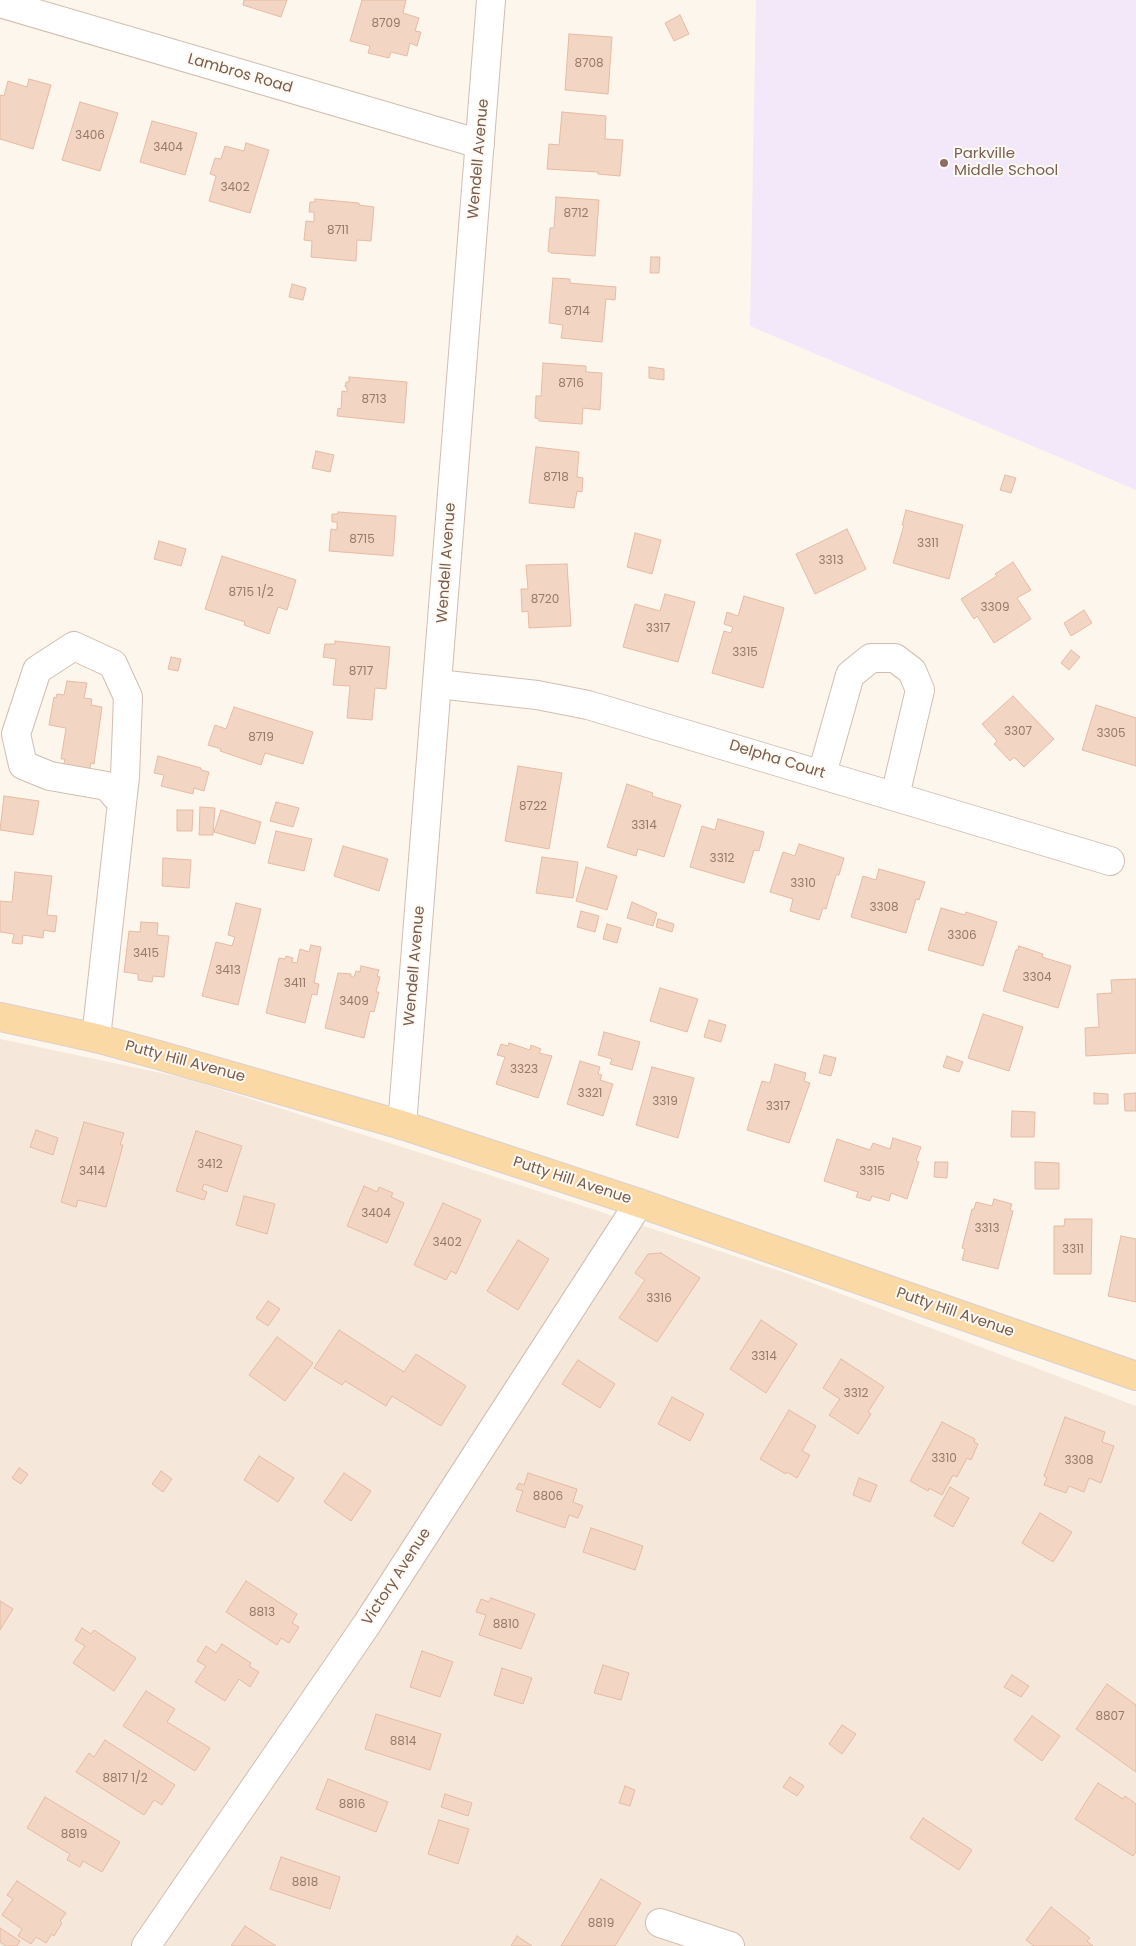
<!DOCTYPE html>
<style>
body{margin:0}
canvas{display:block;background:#fdf6ec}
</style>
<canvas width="1136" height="1946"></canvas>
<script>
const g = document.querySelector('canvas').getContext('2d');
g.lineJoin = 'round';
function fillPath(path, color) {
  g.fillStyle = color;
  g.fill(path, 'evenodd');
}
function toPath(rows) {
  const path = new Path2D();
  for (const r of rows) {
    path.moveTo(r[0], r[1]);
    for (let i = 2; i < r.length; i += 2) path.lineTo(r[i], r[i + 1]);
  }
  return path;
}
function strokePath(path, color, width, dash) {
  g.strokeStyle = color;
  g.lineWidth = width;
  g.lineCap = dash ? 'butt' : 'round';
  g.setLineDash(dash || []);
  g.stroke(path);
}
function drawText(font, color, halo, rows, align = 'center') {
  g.font = font + ' Poppins,sans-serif';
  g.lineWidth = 4;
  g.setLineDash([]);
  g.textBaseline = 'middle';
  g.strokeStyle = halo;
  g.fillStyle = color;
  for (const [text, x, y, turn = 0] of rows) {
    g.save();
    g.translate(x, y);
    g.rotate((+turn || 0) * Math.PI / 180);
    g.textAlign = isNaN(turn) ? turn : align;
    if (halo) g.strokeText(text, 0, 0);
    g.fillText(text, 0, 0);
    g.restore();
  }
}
const residential = toPath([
 [0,1039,185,1078,465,1167,786,1273,1136,1406,1136,1946,0,1946]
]);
const education = toPath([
 [756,0,1136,0,1136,490,750,326]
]);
const building = toPath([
 [244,0,287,0,281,17,243,5,244,0],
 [362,0,406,0,403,13,419,18,415,31,421,32,417,46,410,43,407,56,391,52,389,58,368,53,370,46,350,41,362,0],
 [680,15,689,34,674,41,665,23,680,15],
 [569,34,612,37,608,94,565,90,569,34],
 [29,79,51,85,33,149,0,139,0,95,4,96,8,81,27,87,29,79],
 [80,102,118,113,100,171,62,160,80,102],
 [562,112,606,116,605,139,623,140,620,176,598,174,598,172,547,169,549,144,559,145,562,112],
 [152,121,197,133,185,175,140,162,152,121],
 [246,143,269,150,250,213,209,201,216,176,210,174,215,158,221,159,225,146,244,151,246,143],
 [556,197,599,200,595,256,551,253,548,251,550,228,554,228,556,197],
 [315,199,359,203,359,205,374,207,371,241,357,240,356,261,311,257,312,241,304,240,306,221,314,222,314,212,309,212,310,202,315,202,315,199],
 [651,257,660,257,659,273,650,273,651,257],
 [553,278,570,279,570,283,616,287,615,300,606,299,602,342,561,338,563,325,549,323,553,278],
 [292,284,306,288,303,300,289,297,292,284],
 [543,363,586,366,586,372,602,373,600,410,583,408,582,424,539,421,539,419,535,418,536,396,541,396,543,363],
 [649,367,664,369,664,380,649,378,649,367],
 [349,377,407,382,404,423,337,416,338,408,341,409,342,391,347,392,347,387,345,387,346,382,349,382,349,377],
 [536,447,579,452,577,477,583,478,582,492,577,491,574,508,529,503,536,447],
 [316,451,334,455,330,472,312,468,316,451],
 [1005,475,1016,478,1011,493,1000,490,1005,475],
 [906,510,963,525,949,579,893,563,904,525,902,525,906,510],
 [338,512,396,516,393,556,329,551,331,529,337,530,337,522,332,522,332,514,338,514,338,512],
 [847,529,866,569,815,594,796,554,847,529],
 [635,533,661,540,652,574,627,567,635,533],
 [159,541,186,549,181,566,154,559,159,541],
 [222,556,296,580,287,610,278,607,269,634,244,625,245,622,205,609,222,556],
 [1013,562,1031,590,1017,598,1031,619,994,643,977,616,974,619,961,599,997,576,995,574,1013,562],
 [567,564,571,626,529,628,528,611,522,612,521,589,528,589,526,565,567,564],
 [665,594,695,602,678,662,623,647,635,604,660,611,665,594],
 [744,596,784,608,763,688,712,673,724,631,731,633,733,627,724,624,727,612,738,616,744,596],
 [1084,610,1092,623,1071,636,1064,623,1084,610],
 [335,641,390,647,386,689,375,688,372,720,347,718,350,686,333,685,336,659,323,657,325,644,335,644,335,641],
 [1071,650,1080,657,1069,670,1061,663,1071,650],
 [171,657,181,659,178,671,168,669,171,657],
 [67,681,87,683,84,698,92,699,91,705,102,707,94,764,91,763,89,772,63,768,65,759,61,759,66,728,49,725,54,697,56,698,57,694,64,695,67,681],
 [1013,696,1054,739,1024,767,1014,757,1010,761,994,744,997,741,982,724,1013,696],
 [1096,705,1136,718,1136,766,1082,750,1096,705],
 [234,707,313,732,303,764,265,753,261,765,220,751,221,749,208,745,215,725,226,729,234,707],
 [158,756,201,768,201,770,209,772,204,791,194,788,193,794,161,786,164,775,154,773,158,756],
 [518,766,562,773,549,849,505,841,518,766],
 [627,784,653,793,652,796,681,805,664,857,638,849,636,856,607,847,627,784],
 [4,796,39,801,33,835,0,830,4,796],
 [276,802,299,808,293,827,270,821,276,802],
 [200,807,215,808,213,835,199,835,200,807],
 [177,810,193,810,192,831,177,831,177,810],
 [221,810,261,822,255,844,214,832,221,810],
 [718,819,764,832,759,851,754,850,744,883,690,867,702,826,715,830,718,819],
 [276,831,312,839,304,871,268,863,276,831],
 [799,844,844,858,839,875,836,875,826,909,823,908,819,920,790,911,793,899,770,892,783,852,795,856,799,844],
 [343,846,388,859,379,891,334,876,343,846],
 [542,857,578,862,573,898,536,893,542,857],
 [163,858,191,860,189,888,162,886,163,858],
 [586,867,617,876,607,910,576,901,586,867],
 [879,869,925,882,919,900,916,899,906,933,851,917,863,876,876,880,879,869],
 [15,872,52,876,47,915,57,916,55,932,44,930,43,938,23,935,22,944,12,943,14,934,0,932,0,901,12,902,15,872],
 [632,902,657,913,653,926,627,918,632,902],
 [236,903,261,909,238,1005,202,996,216,942,232,946,235,937,228,935,236,903],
 [941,908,965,915,966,912,997,922,983,966,928,950,941,908],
 [581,911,599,916,595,932,577,927,581,911],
 [658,919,674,924,672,932,656,927,658,919],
 [141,922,158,923,157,935,169,936,164,977,153,976,152,982,138,980,138,974,124,972,129,931,140,932,141,922],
 [607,924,621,928,617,943,603,939,607,924],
 [311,945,321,947,314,983,319,984,317,995,312,994,305,1023,266,1013,279,958,285,959,286,956,293,958,292,962,297,963,300,949,309,952,311,945],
 [1019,946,1043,954,1042,957,1071,966,1058,1008,1003,991,1016,950,1018,950,1019,946],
 [361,966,379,970,377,976,380,977,376,992,379,992,374,1012,370,1011,364,1038,325,1028,338,973,351,974,351,977,354,977,356,971,360,972,361,966],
 [1136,979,1136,1053,1086,1056,1085,1028,1099,1027,1097,994,1112,993,1111,980,1136,979],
 [660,988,698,999,687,1032,650,1021,660,988],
 [983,1014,1023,1027,1009,1071,968,1058,983,1014],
 [709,1020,726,1025,721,1042,704,1037,709,1020],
 [604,1032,640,1042,632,1070,610,1064,612,1059,598,1055,604,1032],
 [509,1043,530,1050,531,1045,541,1049,539,1053,552,1056,538,1098,496,1084,505,1057,497,1055,501,1044,508,1046,509,1043],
 [824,1055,836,1058,831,1076,819,1073,824,1055],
 [947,1056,963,1062,959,1072,943,1067,947,1056],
 [580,1061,600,1067,598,1074,602,1075,600,1080,613,1084,603,1116,567,1104,580,1061],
 [775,1064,806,1073,804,1081,810,1083,789,1143,747,1130,762,1081,770,1083,775,1064],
 [652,1067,694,1078,678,1138,636,1125,652,1067],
 [1094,1093,1108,1094,1108,1104,1094,1104,1094,1093],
 [1136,1093,1136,1111,1125,1111,1124,1094,1136,1093],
 [1012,1111,1035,1112,1034,1137,1011,1137,1012,1111],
 [84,1122,124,1133,120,1145,123,1145,106,1207,78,1200,76,1207,61,1202,84,1122],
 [36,1130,58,1138,53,1155,30,1147,36,1130],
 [196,1131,242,1146,227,1192,204,1184,202,1190,207,1192,204,1200,176,1191,196,1131],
 [893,1138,921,1147,916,1161,919,1162,907,1199,891,1193,889,1201,872,1196,870,1201,856,1197,858,1192,824,1181,837,1139,870,1150,873,1143,890,1149,893,1138],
 [935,1162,948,1162,947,1178,934,1177,935,1162],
 [1035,1162,1059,1163,1059,1189,1035,1189,1035,1162],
 [364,1186,377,1192,379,1187,393,1193,391,1197,404,1203,387,1243,347,1226,364,1186],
 [244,1196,275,1204,267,1234,236,1225,244,1196],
 [994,1199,1012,1204,1010,1210,1013,1211,998,1269,962,1260,965,1249,962,1248,972,1209,974,1209,976,1202,992,1206,994,1199],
 [443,1203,481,1220,456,1274,451,1271,446,1280,414,1265,443,1203],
 [1065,1219,1092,1219,1091,1274,1054,1274,1054,1226,1064,1226,1065,1219],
 [1121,1236,1136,1239,1136,1302,1108,1296,1121,1236],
 [518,1240,549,1259,518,1310,487,1291,518,1240],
 [661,1253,700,1278,657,1342,619,1318,645,1280,635,1273,648,1254,661,1253],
 [268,1301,280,1309,268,1326,256,1318,268,1301],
 [761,1320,797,1344,766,1393,730,1369,761,1320],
 [339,1330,404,1372,416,1354,466,1386,441,1426,392,1396,386,1406,345,1381,342,1385,314,1368,339,1330],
 [277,1337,313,1363,285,1401,249,1375,277,1337],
 [841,1359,884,1387,868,1412,871,1414,858,1434,829,1415,840,1399,823,1388,841,1359],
 [578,1360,615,1384,600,1408,562,1384,578,1360],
 [672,1397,704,1414,690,1441,658,1424,672,1397],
 [789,1410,816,1426,802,1451,810,1455,797,1478,787,1472,786,1474,760,1459,789,1410],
 [1065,1417,1105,1432,1102,1442,1114,1446,1101,1483,1089,1478,1084,1492,1069,1486,1066,1493,1044,1485,1047,1478,1044,1476,1065,1417],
 [942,1422,975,1439,974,1442,978,1444,971,1460,967,1458,957,1477,953,1475,942,1495,929,1488,928,1491,910,1481,942,1422],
 [259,1456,294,1478,278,1502,244,1480,259,1456],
 [19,1468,28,1474,21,1484,12,1478,19,1468],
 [161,1471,172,1479,163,1492,152,1484,161,1471],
 [344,1473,371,1491,351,1521,324,1502,344,1473],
 [528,1473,577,1489,573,1502,583,1506,578,1518,569,1515,565,1528,516,1511,523,1491,516,1489,519,1483,524,1485,528,1473],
 [859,1478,877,1485,870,1502,853,1495,859,1478],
 [950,1487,969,1498,953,1527,934,1516,950,1487],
 [1040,1513,1072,1532,1053,1562,1022,1543,1040,1513],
 [591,1528,643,1546,635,1570,583,1552,591,1528],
 [246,1581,297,1614,292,1623,299,1627,289,1643,281,1638,277,1645,226,1612,246,1581],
 [491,1598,535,1614,521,1649,479,1635,486,1615,476,1612,481,1599,489,1602,491,1598],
 [0,1601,13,1609,0,1630,0,1601],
 [82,1628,91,1634,94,1630,136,1658,114,1691,73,1663,85,1646,75,1640,82,1628],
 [222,1644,251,1663,249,1666,259,1672,250,1687,239,1679,225,1701,195,1682,206,1666,197,1661,206,1646,216,1653,222,1644],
 [422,1651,453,1662,440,1697,410,1687,422,1651],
 [603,1665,629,1673,621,1700,594,1693,603,1665],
 [502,1668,532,1678,523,1704,494,1695,502,1668],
 [1012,1675,1029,1686,1021,1697,1004,1687,1012,1675],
 [1107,1684,1136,1705,1136,1772,1076,1729,1107,1684],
 [146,1691,175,1709,167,1722,210,1748,195,1771,123,1726,146,1691],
 [376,1714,441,1734,430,1770,365,1749,376,1714],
 [1032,1716,1060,1736,1042,1761,1014,1740,1032,1716],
 [842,1725,856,1734,842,1754,829,1744,842,1725],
 [105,1740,175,1785,162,1805,154,1800,144,1815,76,1772,89,1753,94,1757,105,1740],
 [790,1777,804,1786,797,1796,783,1787,790,1777],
 [328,1779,388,1802,376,1832,316,1809,328,1779],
 [1098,1783,1123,1799,1125,1796,1136,1804,1136,1852,1133,1856,1075,1819,1098,1783],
 [625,1786,635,1790,630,1806,619,1803,625,1786],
 [445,1794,472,1803,468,1816,441,1807,445,1794],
 [45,1797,120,1842,102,1872,83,1861,80,1867,67,1860,70,1854,27,1828,45,1797],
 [923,1818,972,1850,959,1870,910,1838,923,1818],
 [439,1820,469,1829,458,1864,428,1854,439,1820],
 [281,1857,340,1877,330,1909,270,1889,281,1857],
 [601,1879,641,1903,615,1946,561,1946,601,1879],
 [17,1881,66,1913,60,1921,62,1923,54,1936,52,1934,46,1943,36,1937,31,1944,18,1936,22,1929,2,1915,13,1899,7,1895,17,1881],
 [1051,1907,1090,1938,1087,1941,1093,1946,1034,1946,1026,1940,1051,1907],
 [245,1926,276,1946,231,1946,245,1926],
 [0,1928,20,1941,17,1946,6,1946,0,1942,0,1928],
 [517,1936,532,1946,511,1946,517,1936]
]);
const minor = toPath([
 [0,3,480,144],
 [438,684,537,695,588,705,1110,861],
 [822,774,850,675,871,658,895,658,912,671,920,690,895,796],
 [96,1038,122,803,125,777,128,697,113,664,74,646,37,670,16,734,23,765,50,776,107,786,122,803],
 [402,1125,491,0],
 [660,1923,730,1946],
 [146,1946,367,1624,639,1203]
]);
const major = toPath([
 [0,1017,96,1038,162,1056,402,1125,639,1203,1136,1376]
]);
const markers = [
 [944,163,5,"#8d6e63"]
];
const numberNames = [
 ["8709",386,24],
 ["8708",589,64],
 ["3406",90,136],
 ["3404",168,148],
 ["3402",235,188],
 ["8712",576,214],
 ["8711",338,231],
 ["8714",577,312],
 ["8716",571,384],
 ["8713",374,400],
 ["8718",556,478],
 ["8715",362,540],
 ["3311",928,544],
 ["3313",831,561],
 ["8715 1/2",251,593],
 ["8720",545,600],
 ["3309",995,608],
 ["3317",658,629],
 ["3315",745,653],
 ["8717",361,672],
 ["3307",1018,732],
 ["3305",1111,734],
 ["8719",261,738],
 ["8722",533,807],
 ["3314",644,826],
 ["3312",722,859],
 ["3310",803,884],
 ["3308",884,908],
 ["3306",962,936],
 ["3415",146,954],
 ["3413",228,971],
 ["3304",1037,978],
 ["3411",295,984],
 ["3409",354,1002],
 ["3323",524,1070],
 ["3321",590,1094],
 ["3319",665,1102],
 ["3317",778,1107],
 ["3412",210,1165],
 ["3414",92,1172],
 ["3315",872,1172],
 ["3404",376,1214],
 ["3313",987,1229],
 ["3402",447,1243],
 ["3311",1073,1250],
 ["3316",659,1299],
 ["3314",764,1357],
 ["3312",856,1394],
 ["3310",944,1459],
 ["3308",1079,1461],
 ["8806",548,1497],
 ["8813",262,1613],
 ["8810",506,1625],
 ["8807",1110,1717],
 ["8814",403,1742],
 ["8817 1/2",125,1779],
 ["8816",352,1805],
 ["8819",74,1835],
 ["8818",305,1883],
 ["8819",601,1924]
];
const streetNames = [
 ["Lambros Road",240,74,16],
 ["Wendell Avenue",479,159,-85],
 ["Wendell Avenue",447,563,-86],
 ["Delpha Court",777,760,17],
 ["Wendell Avenue",415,966,-85],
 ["Putty Hill Avenue",185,1062,15],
 ["Putty Hill Avenue",572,1181,18],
 ["Putty Hill Avenue",955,1313,19],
 ["Victory Avenue",397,1577,-57]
];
const educationNames = [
 ["Parkville",954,154],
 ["Middle School",954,171]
];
fillPath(residential, '#f5e8da');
fillPath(education, '#f3e8fa');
fillPath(building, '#f3d5c3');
strokePath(building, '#e6bba3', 1);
strokePath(minor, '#d1beb0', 30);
strokePath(major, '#dad1cd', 30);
strokePath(minor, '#fff', 28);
strokePath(major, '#fbd9a5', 28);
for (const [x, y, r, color] of markers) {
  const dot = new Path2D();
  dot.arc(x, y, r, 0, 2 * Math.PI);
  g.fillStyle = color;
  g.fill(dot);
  strokePath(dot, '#fffaf3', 2);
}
drawText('12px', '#987a6a', null, numberNames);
drawText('15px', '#7a5c4d', '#fffaf3', streetNames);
drawText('15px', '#785e54', '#fffaf3', educationNames, 'left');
</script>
